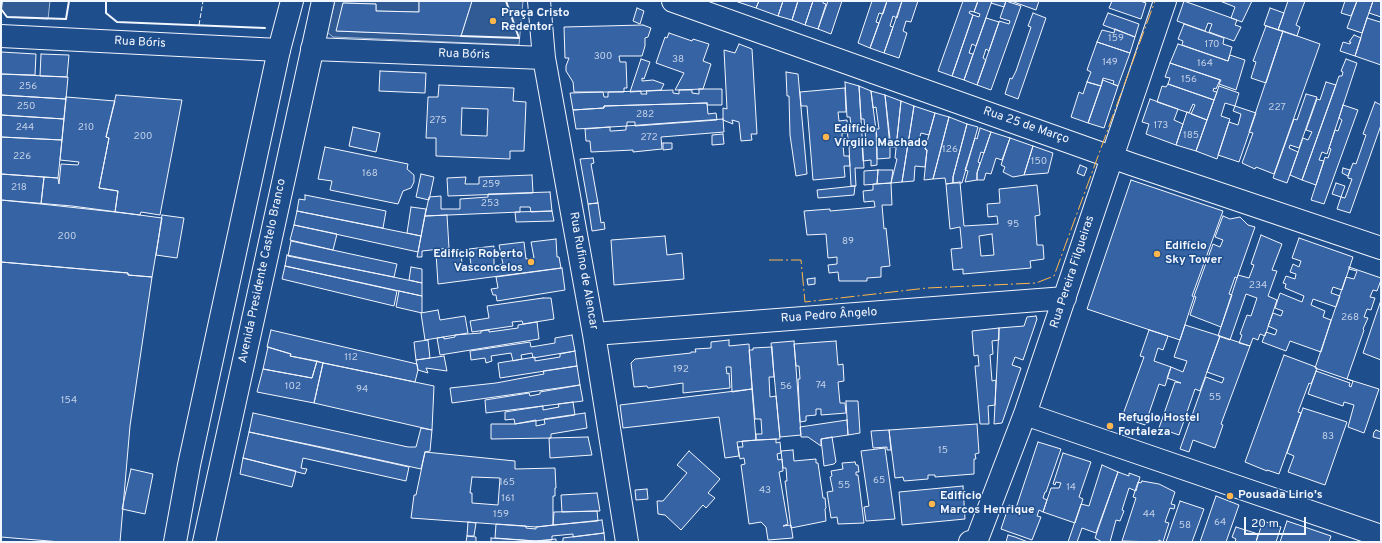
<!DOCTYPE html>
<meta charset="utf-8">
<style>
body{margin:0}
#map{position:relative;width:1382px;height:543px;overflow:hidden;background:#1f4e8c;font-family:Overpass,sans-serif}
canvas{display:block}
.frame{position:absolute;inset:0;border:2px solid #f2f6ff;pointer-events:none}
.scale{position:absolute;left:1244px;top:517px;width:62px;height:18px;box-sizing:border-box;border:2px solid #f2f6ff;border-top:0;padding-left:5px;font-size:12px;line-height:14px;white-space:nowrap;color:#f2f6ff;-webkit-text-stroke:3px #1f4e8c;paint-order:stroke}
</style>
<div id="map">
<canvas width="1382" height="543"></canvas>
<div class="frame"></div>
<div class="scale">20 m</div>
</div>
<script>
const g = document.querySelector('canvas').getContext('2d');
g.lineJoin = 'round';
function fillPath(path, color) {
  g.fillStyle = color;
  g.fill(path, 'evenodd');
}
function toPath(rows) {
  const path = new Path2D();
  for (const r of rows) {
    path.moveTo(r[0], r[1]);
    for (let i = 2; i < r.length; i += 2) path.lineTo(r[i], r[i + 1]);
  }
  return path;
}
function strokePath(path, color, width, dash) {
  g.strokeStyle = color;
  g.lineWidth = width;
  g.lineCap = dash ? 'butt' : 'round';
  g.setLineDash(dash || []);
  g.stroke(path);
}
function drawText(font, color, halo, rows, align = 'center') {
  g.font = font + ' Overpass,sans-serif';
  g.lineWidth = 3;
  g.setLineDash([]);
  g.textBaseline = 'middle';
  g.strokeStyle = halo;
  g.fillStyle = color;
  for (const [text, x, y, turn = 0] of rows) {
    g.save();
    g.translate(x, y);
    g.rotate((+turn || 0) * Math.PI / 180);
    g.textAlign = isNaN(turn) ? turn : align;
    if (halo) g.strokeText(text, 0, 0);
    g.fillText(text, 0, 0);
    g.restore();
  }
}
const parking = toPath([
 [2,1,50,1,48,19,7,17,1,9,2,1],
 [335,1,419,1,419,12,376,11,376,4,343,3,337,31,461,36,472,1,523,1,519,45,333,37,327,32,335,1]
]);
const building = toPath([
 [419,1,472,1,461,36,336,31,343,3,376,4,376,11,419,12,419,1],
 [735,1,759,1,756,8,735,1],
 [759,1,783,1,778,16,756,8,759,1],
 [783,1,798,1,792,20,778,16,783,1],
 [798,1,813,1,805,25,792,20,798,1],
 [813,1,823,1,823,3,826,4,818,29,805,25,813,1],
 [828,1,842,1,831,34,818,29,828,1],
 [872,1,887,1,883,14,879,13,876,22,879,23,870,48,858,43,872,1],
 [887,1,902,1,897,18,893,16,890,26,893,27,884,53,870,48,887,1],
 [902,1,918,1,911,22,906,21,903,31,907,33,899,58,884,53,902,1],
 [963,1,978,1,974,12,970,11,969,13,973,15,952,76,938,71,963,1],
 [978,1,992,1,976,46,972,44,969,53,973,54,964,80,952,76,973,15,979,17,980,14,974,12,978,1],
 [992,1,1006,1,1004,7,991,3,992,1],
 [1006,1,1021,6,991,90,977,85,999,22,999,21,1009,24,1010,21,1000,18,1006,1],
 [1011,1,1039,1,1036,10,1011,1],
 [1112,1,1140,1,1146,3,1141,19,1109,8,1112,1],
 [1184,1,1237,20,1235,25,1241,27,1234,41,1209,32,1212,24,1208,23,1205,31,1177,21,1184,1],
 [1220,1,1252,1,1242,22,1231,18,1235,7,1220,1],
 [1288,1,1305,1,1296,25,1300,27,1297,36,1278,30,1288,1],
 [1345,1,1357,1,1351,16,1341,13,1345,1],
 [1357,1,1373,1,1362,33,1347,28,1357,1],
 [1373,1,1381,1,1381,17,1369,13,1373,1],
 [637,8,644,11,640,24,633,21,637,8],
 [1270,8,1284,13,1278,30,1264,25,1270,8],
 [1033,13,1046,18,1018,99,1005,94,1010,78,1012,79,1016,71,1031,27,1028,26,1033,13],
 [1108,13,1139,24,1135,37,1103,25,1108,13],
 [986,18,999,22,989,51,986,49,983,58,986,60,977,85,964,80,986,18],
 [1367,18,1380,22,1381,19,1381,65,1355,56,1367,18],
 [1184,24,1224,38,1223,44,1232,47,1228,61,1182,45,1183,41,1178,39,1184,24],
 [643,25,651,28,648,37,645,38,645,46,642,56,619,56,620,62,626,62,627,88,624,88,624,92,574,92,573,82,566,71,566,66,569,58,565,58,564,27,643,25],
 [1266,26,1283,31,1266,83,1251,78,1256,62,1253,61,1266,26],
 [1115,29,1135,37,1130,53,1097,42,1102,30,1114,33,1115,29],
 [1283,31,1320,44,1274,174,1256,167,1255,169,1242,163,1253,133,1249,132,1283,31],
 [669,33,692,41,693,39,709,44,703,61,711,64,703,89,675,90,684,73,656,63,665,37,667,38,669,33],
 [1354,35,1361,38,1355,56,1340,51,1343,42,1350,44,1351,42,1349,42,1354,35],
 [1097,42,1130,53,1118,86,1113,84,1114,81,1103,78,1101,86,1087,82,1091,72,1087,70,1097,42],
 [739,44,752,49,757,134,751,134,752,140,741,141,739,122,732,120,733,124,723,120,723,108,727,109,724,50,735,53,739,44],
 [1178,44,1228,61,1230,55,1245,60,1236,90,1219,84,1221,80,1170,63,1178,44],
 [1,52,36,54,35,75,1,74,1,52],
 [41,54,69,55,67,77,40,76,41,54],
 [641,59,650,62,644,79,642,78,642,81,653,80,664,84,661,90,630,92,641,59],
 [1346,59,1357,63,1327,154,1322,152,1319,160,1324,161,1316,185,1302,180,1339,76,1342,76,1343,72,1341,71,1346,59],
 [1170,63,1220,80,1216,89,1214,88,1213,91,1217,92,1214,100,1168,84,1170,78,1165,77,1170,63],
 [380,71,426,73,425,93,379,91,380,71],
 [786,72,798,74,807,174,796,176,790,135,789,96,787,96,786,72],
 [1,74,68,77,66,99,1,95,1,74],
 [1103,80,1118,86,1104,128,1088,123,1103,80],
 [845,82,859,86,864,168,855,168,856,186,851,186,849,146,853,146,852,140,848,140,847,126,851,126,850,117,847,117,845,82],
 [1087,82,1101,86,1088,123,1071,117,1079,92,1083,94,1087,82],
 [1326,82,1336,85,1302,180,1290,175,1303,138,1308,140,1312,132,1306,130,1317,99,1320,100,1326,82],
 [1168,84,1214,100,1207,120,1191,114,1195,105,1193,104,1189,113,1157,102,1162,86,1166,87,1168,84],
 [439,85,514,88,513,101,526,102,524,151,510,151,510,159,436,156,436,138,426,138,428,97,438,97,439,85],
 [462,108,488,109,487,136,461,135,462,108],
 [859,86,871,91,877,138,877,165,871,166,871,160,863,161,862,143,866,142,864,119,861,119,859,86],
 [1219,86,1239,93,1235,106,1225,103,1221,116,1230,119,1217,159,1196,151,1219,86],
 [845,88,846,112,838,112,839,121,847,120,848,133,842,133,842,141,848,141,848,145,843,145,844,156,849,156,850,166,844,166,845,177,813,180,807,106,801,106,800,92,845,88],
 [699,89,722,89,722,105,707,105,707,103,604,106,604,108,573,110,570,93,603,92,604,97,608,97,608,92,641,91,641,94,647,94,646,91,673,90,673,93,679,94,679,90,692,90,692,93,699,94,699,89],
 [871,91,885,95,890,139,890,158,877,159,876,129,879,129,876,107,873,108,871,91],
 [1306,94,1317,97,1299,148,1290,145,1289,148,1298,152,1287,183,1273,178,1294,119,1297,120,1306,94],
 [1,95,66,99,64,119,1,115,1,95],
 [116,95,182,100,160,215,141,212,140,215,115,212,118,191,99,188,109,138,106,137,116,95],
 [885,95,901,101,896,147,890,147,885,95],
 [66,97,115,101,106,137,109,138,99,188,118,191,115,212,41,204,44,177,58,178,59,184,61,164,78,165,79,162,60,160,66,97],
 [1150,99,1178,109,1174,120,1183,124,1176,145,1146,134,1149,124,1142,122,1150,99],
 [901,101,914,106,902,182,891,183,897,159,895,158,901,101],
 [1375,102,1381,105,1381,125,1350,213,1337,209,1341,197,1345,198,1352,179,1348,178,1348,176,1353,163,1356,164,1366,135,1363,134,1375,102],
 [707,103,708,114,716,113,717,120,635,126,635,122,627,122,627,126,576,129,573,110,604,108,604,106,707,103],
 [1343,105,1358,110,1324,204,1311,200,1325,157,1328,158,1331,149,1329,148,1335,130,1338,131,1342,120,1339,118,1343,105],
 [914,106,935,113,929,135,921,133,919,140,928,141,925,149,927,150,925,167,915,166,914,181,902,182,914,106],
 [1235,106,1256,113,1239,162,1218,155,1229,122,1238,125,1241,114,1233,111,1235,106],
 [1187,112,1207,120,1196,151,1176,145,1187,112],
 [935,113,949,117,933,179,924,180,927,150,925,149,935,113],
 [1,115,64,119,62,140,1,137,1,115],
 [949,117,967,124,953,177,953,183,946,184,945,178,933,179,949,117],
 [723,119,724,132,661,137,662,149,633,152,633,150,591,152,590,141,586,141,585,129,610,127,610,131,612,131,626,130,626,126,723,119],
 [967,124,978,127,962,183,953,183,953,177,967,124],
 [353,127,380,133,376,152,349,146,353,127],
 [980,128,991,132,984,153,981,152,978,162,980,163,977,173,977,180,965,182,968,171,965,170,975,138,977,139,980,128],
 [991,132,1010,138,1002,160,996,158,991,174,986,173,984,180,977,180,977,173,991,132],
 [723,134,724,144,712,145,712,135,723,134],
 [1,137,62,140,58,178,1,174,1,137],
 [1010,138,1033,146,1024,175,1013,177,1003,172,1005,167,1001,165,1010,138],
 [663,143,672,143,672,149,663,150,663,143],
 [1033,146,1053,153,1048,173,1024,175,1033,146],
 [325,147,408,164,407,169,414,175,414,182,411,188,403,191,398,204,330,190,332,181,318,179,325,147],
 [593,158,594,163,591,164,598,203,588,204,580,159,593,158],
 [1080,165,1087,168,1084,176,1077,173,1080,165],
 [1343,168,1350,170,1348,176,1342,173,1343,168],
 [878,170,877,184,864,185,864,171,878,170],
 [878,170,893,170,891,183,877,184,878,170],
 [1,174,44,177,41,204,1,200,1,174],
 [421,174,434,177,429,200,416,197,421,174],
 [532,175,533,193,448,196,447,178,466,177,465,184,479,184,479,177,532,175],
 [1131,180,1223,211,1192,296,1194,297,1180,340,1087,309,1131,180],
 [960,182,964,226,998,224,997,216,988,217,987,204,1000,203,999,189,1037,185,1040,215,1035,216,1037,245,1043,245,1044,259,1030,261,1031,268,963,274,963,269,953,270,951,249,962,248,960,227,950,229,946,184,960,182],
 [992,234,994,255,981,256,979,236,992,234],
 [891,183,892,205,882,205,884,229,886,228,890,266,881,267,881,277,867,278,867,281,839,281,838,272,829,273,828,265,837,264,837,257,828,258,826,234,807,235,804,211,830,209,830,211,875,207,874,201,864,202,863,191,873,190,873,184,891,183],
 [1336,183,1345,186,1341,197,1332,194,1336,183],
 [855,186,854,195,818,198,817,190,855,186],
 [550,192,552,211,531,212,530,207,520,207,520,212,425,216,429,197,441,196,441,209,460,209,460,199,488,197,488,194,550,192],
 [305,195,386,211,383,228,297,211,299,199,305,200,305,195],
 [1,200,72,206,162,218,152,277,128,275,128,273,1,262,1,200],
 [598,203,601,223,604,222,605,229,592,231,588,204,598,203],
 [411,207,426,209,421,236,407,233,411,207],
 [297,211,421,236,418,252,294,225,297,211],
 [552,211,554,221,516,222,515,212,552,211],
 [162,215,184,218,177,258,156,255,162,215],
 [447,215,449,248,422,251,422,257,417,257,425,216,447,215],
 [1223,216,1230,219,1240,217,1248,225,1255,227,1237,278,1235,277,1229,294,1232,295,1221,327,1190,315,1196,297,1194,296,1213,244,1220,247,1223,240,1215,237,1223,216],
 [294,225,337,234,333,250,290,240,294,225],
 [1261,235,1282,244,1272,270,1277,271,1268,296,1277,300,1265,336,1260,334,1258,340,1253,338,1250,346,1239,343,1242,335,1240,334,1247,315,1251,316,1257,298,1246,294,1230,340,1218,336,1238,275,1249,278,1254,265,1251,264,1261,235],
 [665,236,667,255,682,253,684,279,614,285,611,240,665,236],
 [1299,238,1353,257,1342,290,1333,287,1331,293,1340,296,1336,307,1313,299,1311,305,1325,311,1323,317,1331,320,1321,352,1290,341,1286,351,1262,342,1266,332,1275,335,1277,330,1268,326,1273,313,1281,316,1283,311,1275,308,1280,293,1302,302,1304,296,1285,288,1286,284,1283,283,1286,276,1295,279,1296,274,1290,272,1293,264,1299,267,1301,261,1292,258,1299,238],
 [556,239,557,257,559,257,561,268,438,284,436,253,461,250,462,266,471,265,469,249,494,246,494,266,503,264,499,245,524,242,526,259,534,258,531,242,556,239],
 [291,241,397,264,394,277,288,256,291,241],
 [287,255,422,283,422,296,285,266,287,255],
 [1,262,128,273,128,275,152,277,130,426,120,542,61,542,1,537,1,262],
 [285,266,397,291,394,306,282,279,285,266],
 [411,267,422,269,422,283,409,280,411,267],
 [1349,267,1381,278,1381,280,1377,291,1373,290,1370,297,1375,298,1371,310,1367,309,1364,317,1368,318,1363,329,1364,330,1347,379,1315,368,1346,277,1354,279,1357,271,1349,269,1349,267],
 [562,268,565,290,497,301,496,295,493,295,491,289,498,288,496,277,562,268],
 [815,278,815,284,808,285,807,279,815,278],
 [399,291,422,296,422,313,396,307,399,291],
 [543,298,551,298,554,319,523,324,522,321,512,322,513,326,472,332,470,321,489,318,487,306,543,298],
 [1381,300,1381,360,1363,353,1381,300],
 [438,310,440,320,465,316,468,333,425,340,421,313,438,310],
 [1036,316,1037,319,1023,360,1015,357,1012,365,1021,368,1002,423,994,424,999,328,1024,326,1027,317,1036,316],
 [537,322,539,339,440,355,437,338,444,337,444,339,455,337,455,335,481,333,481,331,489,330,489,332,518,328,518,325,537,322],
 [1185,325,1220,336,1200,391,1195,389,1179,435,1159,428,1175,382,1181,383,1167,378,1171,367,1183,372,1187,361,1174,357,1185,325],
 [999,328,999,340,992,341,993,354,990,355,992,381,996,380,995,405,988,406,989,424,980,424,975,366,979,366,978,355,974,356,972,331,999,328],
 [271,330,417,364,418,370,415,382,290,356,291,354,267,347,271,330],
 [1149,330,1168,336,1163,350,1158,348,1154,361,1171,367,1165,386,1159,384,1145,425,1122,417,1144,357,1140,356,1149,330],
 [572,335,575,351,533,358,532,353,521,355,522,359,513,361,511,353,491,356,492,361,486,363,485,358,471,360,470,351,530,342,531,347,555,343,555,338,572,335],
 [1220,336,1250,346,1221,424,1223,425,1215,448,1193,440,1189,452,1180,449,1205,379,1206,377,1222,383,1224,378,1207,372,1220,336],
 [428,340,430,358,416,360,414,342,428,340],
 [729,340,729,346,749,344,752,389,732,392,731,367,726,367,727,374,729,373,730,388,683,393,683,383,648,388,647,386,634,387,631,363,635,359,691,353,691,352,696,352,695,349,711,348,711,342,729,340],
 [794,341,801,435,780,437,771,343,794,341],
 [836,341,838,365,843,364,844,381,838,382,840,403,845,403,846,413,821,415,821,409,816,409,816,415,806,416,806,421,800,422,798,379,800,379,799,366,796,366,794,344,836,341],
 [268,347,291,354,290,356,317,361,312,378,263,369,268,347],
 [772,347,774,377,769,377,770,397,776,396,780,439,756,440,756,434,762,434,761,419,755,419,749,350,753,350,753,348,772,347],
 [575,351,577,366,500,378,498,363,535,357,535,361,560,357,560,354,575,351],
 [1284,355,1316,367,1317,369,1311,384,1309,383,1298,412,1301,413,1279,474,1267,470,1267,471,1245,462,1284,355],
 [444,356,447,371,426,368,428,373,418,370,416,360,444,356],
 [317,361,323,363,314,403,257,392,263,369,312,378,317,361],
 [323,363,434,386,432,430,314,403,323,363],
 [577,366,580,385,452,403,450,388,496,383,544,374,543,371,577,366],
 [1316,371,1350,383,1349,386,1351,387,1353,381,1347,379,1379,389,1364,433,1348,427,1354,405,1344,402,1343,406,1308,394,1316,371],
 [580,385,583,401,486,413,485,400,529,393,530,396,540,394,540,392,580,385],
 [752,389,756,440,737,442,739,456,725,458,719,417,623,428,620,405,752,389],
 [846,401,858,401,860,433,848,435,846,401],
 [573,402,575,415,515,424,514,419,505,420,505,412,543,406,543,410,559,407,558,404,573,402],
 [1303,408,1347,422,1325,485,1288,472,1294,456,1287,453,1303,408],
 [253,413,408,447,416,447,421,428,432,430,430,451,425,452,421,469,321,447,249,432,253,413],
 [585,413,587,428,551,434,551,438,491,439,491,424,515,424,536,420,536,426,545,424,544,419,585,413],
 [847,420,848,435,821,439,821,446,808,437,801,437,800,427,847,420],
 [977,424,979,453,975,454,976,459,974,459,974,474,935,477,935,475,928,475,928,479,904,481,903,477,895,478,889,430,977,424],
 [889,430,891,450,887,450,887,447,873,448,871,431,889,430],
 [1376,430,1381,432,1381,439,1373,437,1374,432,1376,430],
 [249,432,409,467,406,481,303,458,301,468,307,469,305,474,243,458,249,432],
 [588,437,592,455,550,458,549,438,588,437],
 [832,437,836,462,834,464,824,466,821,439,832,437],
 [776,439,776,443,780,442,781,453,777,454,778,460,782,459,783,471,779,472,788,524,783,526,791,525,793,538,768,540,766,527,761,522,749,524,741,465,745,464,744,458,740,459,738,447,743,447,742,441,776,439],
 [1038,442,1061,449,1046,492,1045,492,1043,498,1047,500,1043,512,1039,510,1037,516,1041,517,1032,540,1001,529,1009,505,1016,508,1038,442],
 [885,448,895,519,866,521,864,507,869,506,861,451,885,448],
 [793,450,794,461,816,459,816,463,818,463,823,498,825,498,826,508,825,509,826,521,791,528,785,481,787,481,786,468,783,468,781,451,793,450],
 [689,451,720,479,708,493,715,498,706,508,703,505,681,530,665,515,658,514,657,501,663,501,687,473,677,465,689,451],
 [425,452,515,461,515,469,555,468,556,488,555,488,555,496,553,496,553,525,536,527,411,518,414,495,416,495,425,452],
 [472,477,500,478,498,505,472,503,472,493,470,493,472,477],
 [1063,453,1091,462,1079,497,1083,499,1075,523,1043,512,1051,488,1059,488,1061,483,1056,482,1055,485,1053,484,1063,453],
 [243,458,296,471,292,487,240,474,243,458],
 [855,462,856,465,858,465,859,472,856,472,856,475,858,475,864,523,838,524,837,517,831,518,827,492,833,491,830,477,832,476,831,471,843,469,842,463,855,462],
 [1102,465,1118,472,1096,533,1082,528,1077,542,1068,542,1081,504,1089,506,1102,465],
 [131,469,153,474,145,514,122,509,131,469],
 [1118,472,1129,476,1129,473,1140,477,1136,491,1129,488,1122,510,1124,511,1120,521,1116,520,1110,542,1102,542,1095,538,1118,472],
 [1142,481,1159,484,1175,492,1171,504,1175,505,1174,509,1170,508,1165,522,1169,523,1163,542,1159,540,1158,542,1122,541,1136,498,1133,497,1138,482,1141,483,1142,481],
 [963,486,965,519,902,525,899,492,963,486],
 [647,489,648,499,636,500,635,490,647,489],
 [597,493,600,511,562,512,561,495,597,493],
 [1216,496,1239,505,1226,542,1200,542,1216,496],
 [1180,501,1204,509,1192,542,1166,542,1180,501],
 [597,511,598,521,553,525,554,512,597,511],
 [602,520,604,533,573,537,573,534,552,536,552,540,536,541,495,538,496,524,526,526,526,528,536,529,536,527,602,520],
 [1263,521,1281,527,1276,542,1256,542,1263,521],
 [1287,521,1331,536,1329,542,1280,542,1287,521],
 [468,522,476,523,474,536,467,536,468,522],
 [1236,527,1258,534,1256,542,1235,542,1236,539,1232,537,1236,527],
 [604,533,605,542,559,542,563,541,563,538,604,533],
 [1008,535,1015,537,1028,542,1006,542,1008,535],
 [467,536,476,537,476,542,466,542,467,536],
 [491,538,535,541,556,539,556,542,491,542,491,538]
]);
const minor = toPath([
 [539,1,544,58,594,334,627,542],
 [673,1,1131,164,1381,248],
 [1,36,279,50],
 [312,49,544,58],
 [594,334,1065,298],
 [1025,414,1381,536],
 [970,542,976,542,1025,414,1165,1]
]);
const major = toPath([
 [175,542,189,465,279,50,292,1],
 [204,542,323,1]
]);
const fence = toPath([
 [199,25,203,1]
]);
const wall = toPath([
 [2,1,1,9,7,17,66,19,69,1],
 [106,1,106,13,117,22,265,28],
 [461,36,519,38,506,1]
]);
const power = toPath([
 [769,260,801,260,805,302,927,288,1036,283,1054,276,1155,1]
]);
const markers = [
 [493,21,4,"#ffb74d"],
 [826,137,4,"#ffb74d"],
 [1157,254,4,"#ffb74d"],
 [531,262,4,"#ffb74d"],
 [1110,426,4,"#ffb74d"],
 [1230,496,4,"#ffb74d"],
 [932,504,4,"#ffb74d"]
];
const numberNames = [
 ["159",1116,39],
 ["170",1212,45],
 ["300",603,57],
 ["38",678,60],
 ["149",1110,63],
 ["164",1205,64],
 ["156",1189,80],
 ["256",28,87],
 ["250",26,107],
 ["227",1277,108],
 ["282",645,115],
 ["275",438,121],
 ["173",1161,126],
 ["244",25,128],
 ["210",86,128],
 ["185",1191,136],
 ["200",143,137],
 ["272",649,138],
 ["126",950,150],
 ["226",22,157],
 ["150",1039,162],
 ["168",370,174],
 ["259",491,185],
 ["218",19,188],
 ["253",490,204],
 ["95",1013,225],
 ["200",67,237],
 ["89",848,242],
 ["234",1258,286],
 ["268",1350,318],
 ["112",351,358],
 ["192",681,370],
 ["74",821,386],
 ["102",293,387],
 ["56",786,387],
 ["94",362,390],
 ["55",1215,398],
 ["154",69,401],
 ["83",1328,437],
 ["15",943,451],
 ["65",879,481],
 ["165",507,483],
 ["55",844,486],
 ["14",1071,488],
 ["43",765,491],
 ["161",508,499],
 ["159",501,515],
 ["44",1149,515],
 ["64",1220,523],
 ["58",1185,526]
];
const poiNames = [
 ["Praça Cristo",501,14],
 ["Redentor",501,28],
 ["Edifício",834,130],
 ["Vírgilio Machado",834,144],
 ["Edifício",1165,247],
 ["Sky Tower",1165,261],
 ["Edifício Roberto",523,255,"right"],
 ["Vasconcelos",523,269,"right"],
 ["Refugio Hostel",1118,419],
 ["Fortaleza",1118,433],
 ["Pousada Lirio's",1238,496],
 ["Edifício",940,497],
 ["Marcos Henrique",940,511]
];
const streetNames = [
 ["Rua Bóris",140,43,3],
 ["Rua Bóris",464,55,2],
 ["Rua 25 de Março",1026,126,19],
 ["Avenida Presidente Castelo Branco",263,271,-78],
 ["Rua Rufino de Alencar",583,271,80],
 ["Rua Pereira Filgueiras",1073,272,-72],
 ["Rua Pedro Ângelo",829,316,-4]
];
fillPath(parking, '#305b95');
strokePath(parking, '#a8bbd7', 1);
fillPath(building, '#3563a3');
strokePath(building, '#f2f6ff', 1);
strokePath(minor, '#f2f6ff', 24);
strokePath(major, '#f2f6ff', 24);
strokePath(minor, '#1f4e8c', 22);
strokePath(major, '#1f4e8c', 22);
strokePath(fence, '#f2f6ff', 1, [5, 2]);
strokePath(wall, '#f2f6ff', 2);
strokePath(power, '#ffb74d', 1, [14, 3, 2, 3]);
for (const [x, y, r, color] of markers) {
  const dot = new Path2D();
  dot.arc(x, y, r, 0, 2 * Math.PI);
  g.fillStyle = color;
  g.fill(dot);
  strokePath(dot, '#1f4e8c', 1.5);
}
drawText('10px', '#c3d1e8', null, numberNames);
drawText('bold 12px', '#f2f6ff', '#1f4e8c', poiNames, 'left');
drawText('12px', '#f2f6ff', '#1f4e8c', streetNames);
</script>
